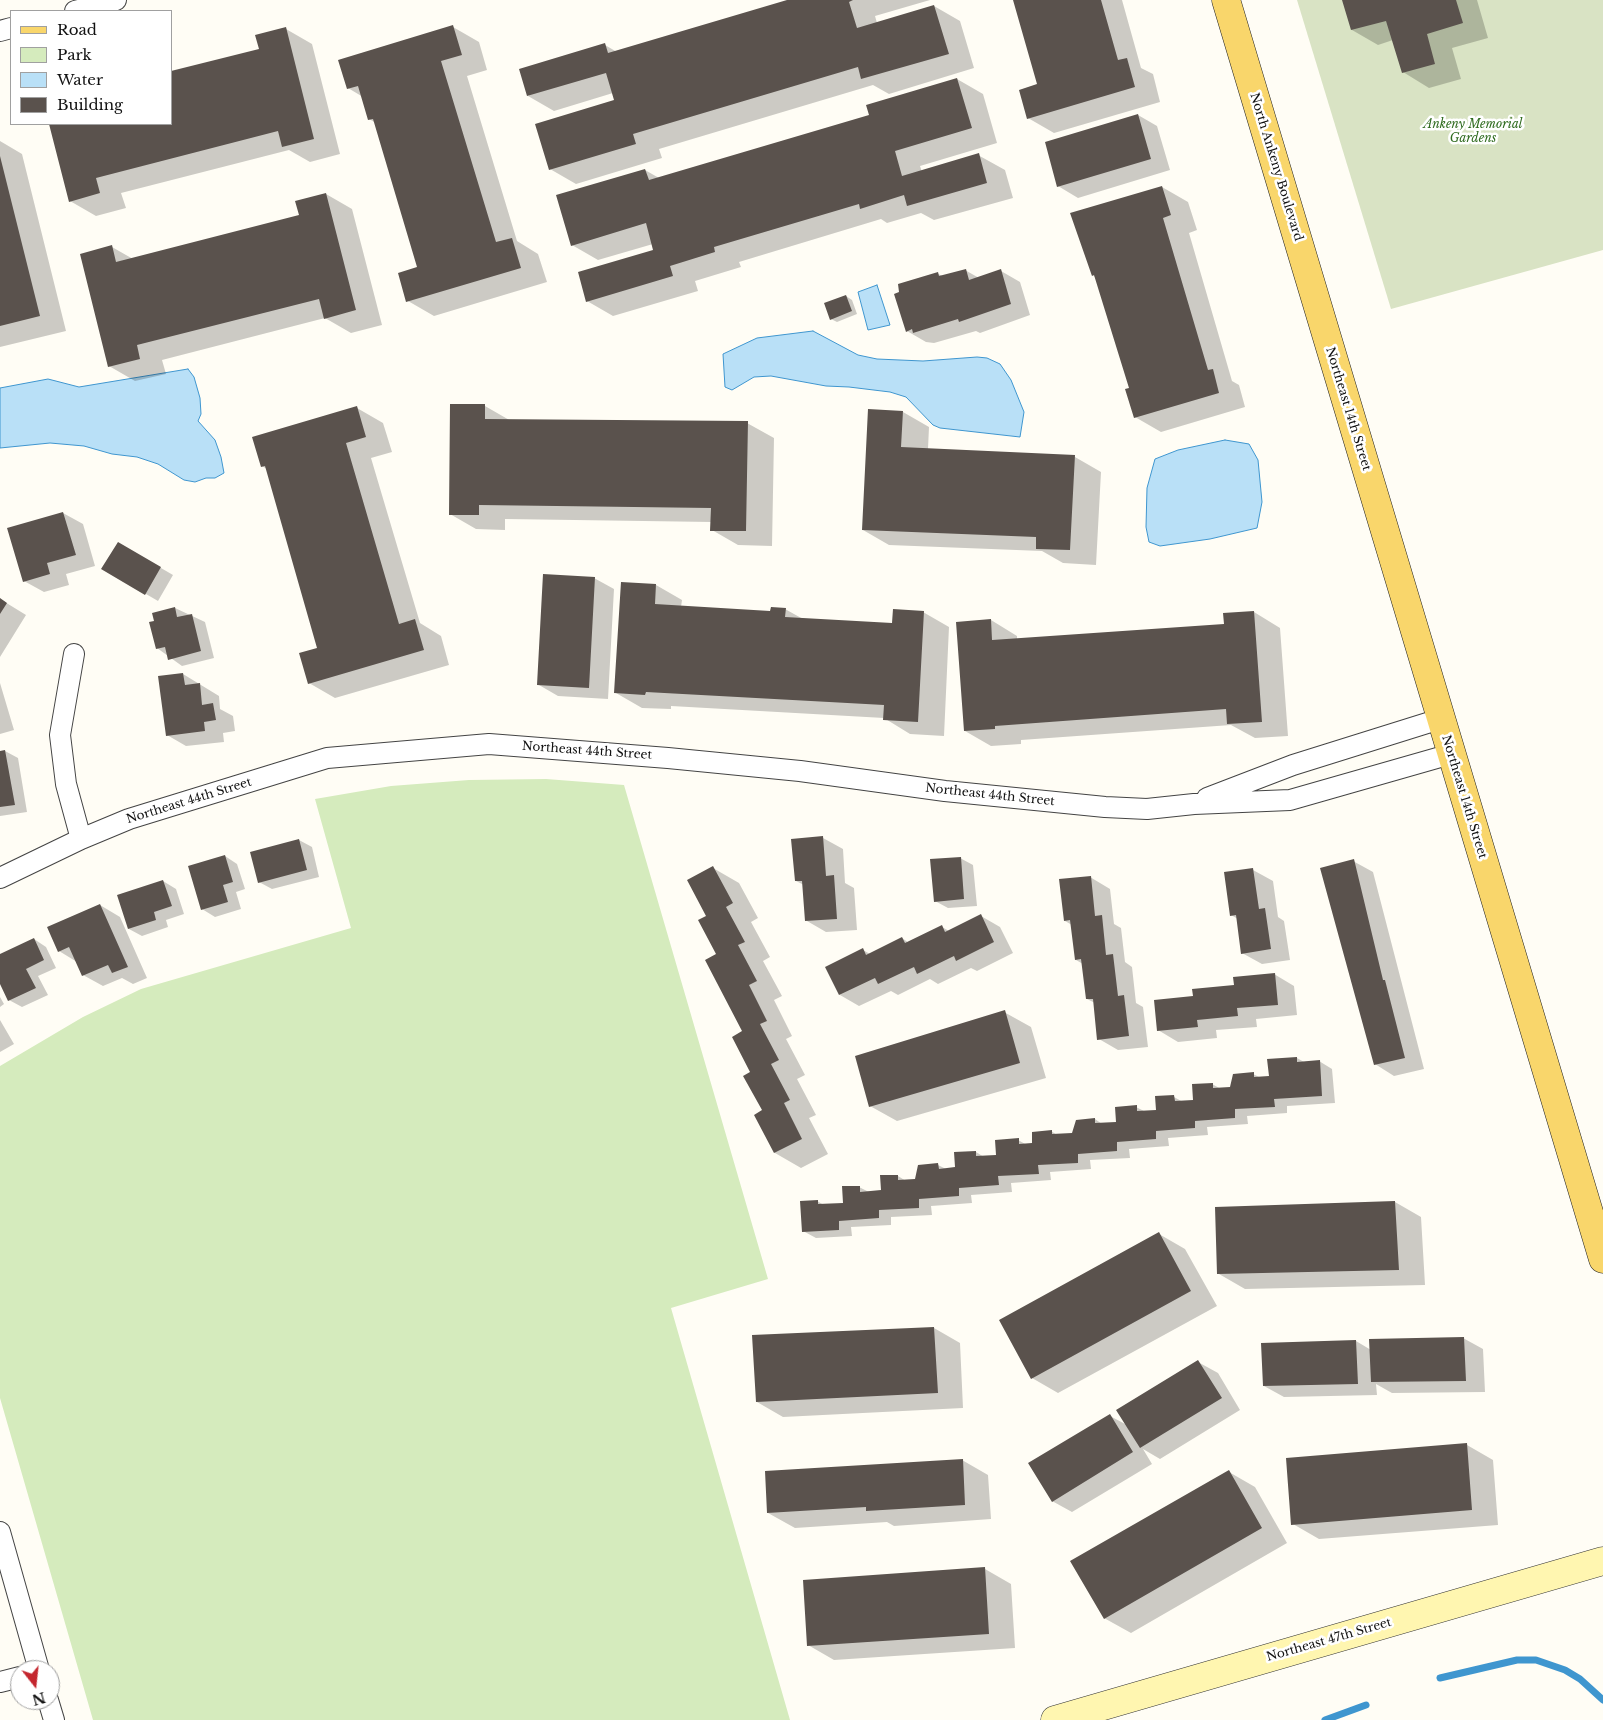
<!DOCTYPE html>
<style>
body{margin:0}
#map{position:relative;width:1603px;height:1720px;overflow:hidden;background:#fffdf5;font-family:"Libre Baskerville",serif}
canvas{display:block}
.legend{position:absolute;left:10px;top:10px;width:162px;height:115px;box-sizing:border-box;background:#fff;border:1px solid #a0a0a0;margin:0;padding:6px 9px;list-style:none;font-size:15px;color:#111}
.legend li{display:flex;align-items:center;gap:10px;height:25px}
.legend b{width:25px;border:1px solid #a0a0a0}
.north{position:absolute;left:10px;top:1660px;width:50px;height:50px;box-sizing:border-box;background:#fff;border:1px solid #a0a0a0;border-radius:50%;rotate:164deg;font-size:14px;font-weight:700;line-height:20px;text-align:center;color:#111}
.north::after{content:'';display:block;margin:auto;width:18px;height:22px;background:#c4262e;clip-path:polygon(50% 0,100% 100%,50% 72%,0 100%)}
</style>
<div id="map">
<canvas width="1603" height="1720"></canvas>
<ul class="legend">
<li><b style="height:6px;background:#f9d66b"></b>Road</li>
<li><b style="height:14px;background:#d5ebbd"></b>Park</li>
<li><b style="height:14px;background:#b9e0f7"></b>Water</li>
<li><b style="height:14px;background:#5a524d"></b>Building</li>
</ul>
<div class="north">N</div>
</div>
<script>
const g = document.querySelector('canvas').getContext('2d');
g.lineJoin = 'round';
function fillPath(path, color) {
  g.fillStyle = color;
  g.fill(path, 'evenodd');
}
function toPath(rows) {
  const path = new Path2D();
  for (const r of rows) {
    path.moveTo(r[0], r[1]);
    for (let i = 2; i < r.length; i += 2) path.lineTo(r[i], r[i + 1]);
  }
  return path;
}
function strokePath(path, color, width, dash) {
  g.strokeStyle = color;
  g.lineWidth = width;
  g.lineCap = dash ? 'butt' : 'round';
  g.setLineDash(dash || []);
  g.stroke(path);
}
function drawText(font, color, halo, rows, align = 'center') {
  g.font = font + ' "Libre Baskerville",serif';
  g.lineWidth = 5;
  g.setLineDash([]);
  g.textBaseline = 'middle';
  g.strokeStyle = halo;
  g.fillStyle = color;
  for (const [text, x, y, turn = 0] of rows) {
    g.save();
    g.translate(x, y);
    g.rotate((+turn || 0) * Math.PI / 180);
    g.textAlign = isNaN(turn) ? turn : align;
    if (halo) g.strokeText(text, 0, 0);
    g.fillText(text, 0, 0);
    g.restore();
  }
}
const green = toPath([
 [546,779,624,785,768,1279,671,1308,790,1720,93,1720,0,1398,0,1066,83,1017,141,989,351,928,315,799,391,786,469,780]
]);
const cemetery = toPath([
 [1297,0,1603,0,1603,250,1391,309]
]);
const water = toPath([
 [877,285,890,325,868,330,858,292,877,285],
 [813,331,858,355,877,359,923,361,977,357,987,358,1000,364,1011,380,1024,412,1020,437,940,428,933,425,906,397,890,392,849,387,826,386,771,376,754,377,732,390,725,387,723,354,757,338,813,331],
 [188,369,194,377,200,398,201,414,198,421,215,440,221,457,224,473,215,478,206,478,195,482,184,480,158,464,137,457,112,454,84,446,50,443,0,448,0,388,48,379,79,387,188,369],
 [1225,440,1249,444,1258,460,1262,502,1257,528,1210,539,1160,546,1149,542,1146,527,1147,488,1155,459,1178,450,1225,440]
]);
const shadow = toPath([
 [791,0,930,0,875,16,877,23,934,6,960,21,974,68,889,94,873,85,659,149,662,158,576,184,550,169,616,101,613,93,554,111,528,96,605,45,617,52],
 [1014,0,1122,0,1141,68,1153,74,1160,102,1054,133,1028,118,1038,85],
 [1343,0,1477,0,1488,38,1452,48,1461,79,1429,88,1403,72,1393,40,1378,45,1352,30],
 [453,27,479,42,487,70,467,76,517,241,538,254,547,282,434,316,408,301,419,268,376,123,369,119,363,97,348,88],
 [286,29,312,44,340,154,310,162,289,150,121,193,126,208,96,216,70,201,50,124,171,124],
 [957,79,983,94,997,143,920,166,922,172,978,155,1005,170,1013,198,934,220,921,213,887,223,881,219,739,262,741,267,695,281,698,291,613,316,587,301,655,250,653,244,598,260,572,245,645,170,659,178,870,116],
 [1138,115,1157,126,1170,170,1078,198,1058,186],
 [0,141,22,154,66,331,0,347],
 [1162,187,1188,202,1197,230,1189,233,1232,381,1239,385,1245,407,1161,432,1135,417,1131,389,1096,278,1093,275],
 [326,194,352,209,382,325,351,333,325,318,162,360,166,374,135,381,109,366,112,247,133,259,300,216],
 [965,270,979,278,1001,271,1020,282,1030,315,980,333,976,331,934,343,926,342,907,331,901,293,938,274,943,276],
 [846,296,852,300,857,314,837,322,831,319],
 [485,406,511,421,747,423,774,438,772,546,738,545,712,530,712,522,505,519,505,530,476,529,450,514],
 [357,408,383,423,392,452,371,458,420,623,441,636,449,665,335,698,309,683,319,648,267,469,262,466],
 [903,412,929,427,928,449,1075,457,1101,472,1096,565,1063,563,1042,551,889,545,863,530],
 [63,513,83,524,95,566,66,574,69,585,44,592,24,581],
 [118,543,173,575,158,601,103,569],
 [594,578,614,589,608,699,558,696,539,685],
 [656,585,682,600,681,607,772,612,785,609,803,619,893,624,923,612,949,627,944,736,910,734,884,718,671,706,671,709,642,708,616,693],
 [0,599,26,615,0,657],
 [175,608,205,622,214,658,182,666,157,648],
 [1254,612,1280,628,1288,736,1255,738,1231,725,1021,740,1021,744,991,746,965,731,991,620,1017,636,1017,640,1225,625],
 [183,674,219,696,220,709,233,716,235,731,223,733,224,742,186,746,167,735,159,677],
 [0,683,14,730,0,734],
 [5,751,18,758,27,812,0,816,0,752],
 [823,838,843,849,845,883,854,888,857,930,826,932,807,921,804,885,796,881],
 [299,840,312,847,319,877,272,889,259,882],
 [225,856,237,864,245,889,236,892,241,909,215,917,202,909],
 [960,858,973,865,977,906,948,908,935,901],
 [1353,861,1373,872,1424,1069,1394,1076,1375,1064],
 [713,868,739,883,758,918,751,922,770,957,763,961,782,996,774,1000,792,1036,786,1039,805,1075,797,1079,816,1115,809,1118,828,1154,801,1168,775,1153,752,1073,744,1032,717,955,707,916],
 [1253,870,1273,881,1278,917,1284,921,1290,960,1262,964,1242,953,1238,919,1231,915],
 [1090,877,1110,889,1114,924,1121,928,1125,962,1132,967,1136,1003,1143,1007,1148,1047,1118,1050,1099,1039,1095,1003,1087,999,1083,964,1076,960,1072,925,1065,921],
 [163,881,176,889,184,914,166,920,168,927,142,936,129,929],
 [100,905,120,917,147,978,133,984,122,978,103,986,83,975,77,962,59,951],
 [981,916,1000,927,1013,953,977,971,971,968,938,984,930,979,898,995,891,991,859,1006,840,995,863,950,870,954,902,938,909,943,942,927,949,931],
 [34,939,46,947,56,968,38,976,48,995,22,1007,9,1000,0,981,0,955],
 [1274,974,1294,986,1297,1015,1256,1019,1257,1027,1216,1030,1217,1038,1178,1042,1158,1030,1194,998],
 [0,997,4,1004,0,1007],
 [1004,1012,1031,1027,1046,1078,897,1121,870,1106],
 [0,1020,14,1044,0,1052],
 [1297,1058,1304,1062,1319,1061,1332,1069,1335,1103,1287,1106,1287,1113,1247,1116,1248,1124,1207,1127,1208,1135,1168,1138,1169,1146,1129,1149,1130,1158,1090,1160,1091,1169,1050,1172,1051,1180,1011,1183,1012,1192,971,1195,972,1203,931,1206,932,1215,891,1217,891,1225,851,1227,852,1236,816,1238,803,1231,817,1201,824,1205,844,1204,859,1187,869,1192,882,1192,898,1176,906,1181,916,1180,938,1165,946,1169,956,1169,976,1152,984,1157,997,1156,1018,1140,1027,1145,1034,1144,1051,1131,1057,1135,1073,1134,1095,1119,1102,1124,1117,1123,1136,1107,1146,1112,1157,1111,1174,1097,1183,1102,1194,1101,1212,1084,1221,1089,1231,1089,1253,1074,1261,1078,1270,1077],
 [1395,1202,1421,1217,1425,1285,1245,1289,1219,1274,1217,1209],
 [1159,1234,1185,1249,1217,1306,1058,1393,1032,1378],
 [934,1328,960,1343,963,1408,783,1417,757,1402,754,1337],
 [1463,1338,1483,1349,1485,1392,1392,1393,1376,1384,1377,1395,1284,1397,1264,1386,1356,1341,1371,1350],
 [1198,1362,1218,1373,1240,1410,1160,1459,1143,1449,1152,1464,1072,1512,1052,1501,1110,1416,1127,1425],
 [1467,1445,1493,1460,1498,1525,1319,1539,1293,1524],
 [962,1460,988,1475,991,1519,894,1526,887,1522,795,1528,768,1513],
 [1229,1472,1255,1487,1287,1543,1131,1633,1104,1618],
 [985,1569,1011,1584,1015,1648,834,1660,808,1645]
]);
const stream = toPath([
 [1440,1678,1517,1660,1536,1660,1565,1670,1580,1679,1603,1700],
 [1325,1720,1366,1705]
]);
const building = toPath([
 [787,0,853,0,849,2,857,28,934,5,949,54,861,79,858,67,633,134,636,144,549,170,535,124,614,100,606,73,527,96,519,69,605,43,608,53],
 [1013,0,1101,0,1118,60,1127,58,1135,87,1027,119,1019,90,1037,84],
 [1342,0,1456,0,1463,23,1427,34,1435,64,1402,73,1386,21,1351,30],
 [453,25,462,55,441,61,496,242,512,238,521,268,406,302,398,273,417,267,373,119,368,120,358,86,347,89,338,60],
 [286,27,314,139,282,147,278,131,96,178,100,193,69,202,49,124,171,124,171,71,259,49,255,35],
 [957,78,972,128,895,151,902,176,979,153,987,183,907,206,904,195,860,209,859,204,714,247,715,252,670,266,673,276,586,302,578,272,653,250,646,223,571,246,556,195,645,169,649,180,869,115,866,105],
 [1138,114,1151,159,1057,187,1045,142],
 [0,156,40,316,0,326],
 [1162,186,1171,215,1163,218,1208,370,1213,369,1219,393,1134,418,1125,389,1129,388,1094,275,1092,276,1070,213],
 [326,193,356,310,324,319,319,299,137,345,140,359,108,367,80,254,112,245,116,262,299,215,295,201],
 [966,269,969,280,1001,269,1011,304,959,322,958,319,913,333,912,329,906,332,894,294,899,292,898,284,938,272,939,276],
 [846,295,852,311,830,320,824,303],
 [450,404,485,404,485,419,748,421,746,531,710,531,711,508,479,505,479,515,449,515],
 [357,406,366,437,346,443,399,624,415,619,424,650,308,684,299,653,317,648,265,466,261,467,252,437],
 [868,409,903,411,901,447,1075,455,1070,550,1036,549,1036,537,862,530],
 [63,512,76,555,47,563,50,574,23,582,7,528],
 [118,542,161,567,145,595,101,569],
 [543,574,595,577,589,688,537,685],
 [621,582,656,584,655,604,770,611,771,607,786,608,785,617,892,623,893,609,924,611,918,722,883,720,884,705,646,692,645,695,614,693],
 [0,598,7,603,0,614],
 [175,607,177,617,192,614,201,651,168,660,165,647,156,649,149,622,154,621,152,613],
 [1254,611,1262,722,1227,724,1226,709,995,726,995,729,964,731,956,622,991,619,992,640,1224,624,1223,613],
 [183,673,185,685,200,683,202,705,213,703,216,720,204,722,205,731,166,736,158,676],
 [5,750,15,805,0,807,0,751],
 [823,836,826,876,834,875,837,919,805,921,802,881,795,881,791,839],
 [299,839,307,870,258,883,250,852],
 [225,855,233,882,223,885,228,902,201,910,188,866],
 [961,857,964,899,934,902,930,859],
 [1354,859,1383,980,1385,980,1405,1058,1374,1065,1320,868],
 [713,866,733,903,726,907,745,942,738,945,757,981,749,985,767,1021,760,1024,779,1060,771,1064,790,1100,784,1103,802,1139,774,1153,754,1115,762,1110,743,1076,750,1072,732,1037,742,1031,705,960,716,954,698,920,706,916,687,880],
 [1253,868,1259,909,1265,908,1271,949,1241,954,1236,915,1230,916,1224,872],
 [1091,876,1095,916,1102,915,1106,955,1113,954,1118,996,1124,995,1129,1036,1097,1040,1093,999,1086,999,1081,959,1075,960,1070,920,1064,921,1059,879],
 [163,880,172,906,154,912,156,920,128,929,117,895],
 [100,904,128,967,112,973,108,965,82,976,69,947,58,952,47,927],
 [981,914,994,942,956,961,954,956,917,974,914,967,878,984,875,978,839,995,825,967,863,948,866,955,902,937,905,943,942,925,945,932],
 [34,938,44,960,26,969,36,988,8,1001,0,984,0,954],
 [1275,973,1278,1005,1237,1008,1238,1016,1197,1020,1198,1027,1157,1031,1154,1000,1193,996,1192,989,1234,985,1233,977],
 [1005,1010,1020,1063,869,1107,855,1056],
 [1297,1057,1297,1062,1320,1060,1322,1096,1274,1099,1275,1107,1235,1109,1235,1118,1195,1121,1195,1128,1156,1131,1156,1139,1117,1142,1117,1151,1078,1154,1078,1163,1038,1165,1039,1174,998,1176,999,1185,959,1188,959,1196,919,1199,919,1208,879,1210,879,1218,839,1221,839,1230,802,1232,800,1201,818,1200,818,1204,843,1203,842,1186,860,1186,860,1192,881,1190,880,1175,898,1175,898,1180,915,1179,918,1165,938,1163,939,1169,955,1167,954,1152,976,1151,976,1156,996,1155,995,1140,1019,1138,1019,1144,1032,1143,1032,1132,1052,1130,1052,1134,1072,1133,1076,1120,1095,1118,1095,1123,1116,1122,1115,1107,1137,1105,1137,1111,1156,1110,1155,1096,1174,1095,1175,1101,1193,1100,1192,1084,1213,1083,1213,1088,1230,1087,1233,1074,1254,1072,1254,1077,1269,1076,1267,1059],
 [1395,1201,1399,1270,1217,1274,1215,1207],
 [1159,1232,1191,1291,1031,1379,999,1320],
 [934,1327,938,1393,756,1402,752,1335],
 [1464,1337,1466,1381,1371,1382,1369,1339],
 [1356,1340,1358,1384,1263,1386,1261,1343],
 [1198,1360,1222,1398,1140,1448,1116,1410],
 [1110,1414,1133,1452,1052,1502,1028,1463],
 [1467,1443,1472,1510,1291,1525,1286,1458],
 [963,1459,965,1505,866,1511,866,1507,767,1513,765,1471],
 [1229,1470,1262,1528,1104,1619,1070,1561],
 [985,1567,989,1634,807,1646,803,1580]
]);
const street = toPath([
 [75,11,116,0],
 [0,31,11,28],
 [74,654,60,735,66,784,81,839],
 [1207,798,1293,765,1440,719],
 [0,878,81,839,129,819,327,758,489,744,668,758,800,771,945,791,1105,807,1147,809,1194,804,1290,800,1451,754],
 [0,1532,39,1670],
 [0,1682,20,1677],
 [48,1700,54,1720]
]);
const secondary = toPath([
 [1055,1720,1603,1561]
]);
const primary = toPath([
 [1226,0,1603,1259]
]);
const parkNames = [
 ["Ankeny Memorial",1473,125],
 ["Gardens",1473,139]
];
const streetNames = [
 ["North Ankeny Boulevard",1276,167,73],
 ["Northeast 14th Street",1348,409,73],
 ["Northeast 44th Street",587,751,4],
 ["Northeast 44th Street",990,795,6],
 ["Northeast 14th Street",1464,797,73],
 ["Northeast 44th Street",189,801,-17],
 ["Northeast 47th Street",1329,1640,-16]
];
fillPath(green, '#d5ebbd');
fillPath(cemetery, '#d9e3c4');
fillPath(water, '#b9e0f7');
strokePath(water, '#3f96cf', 1);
fillPath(shadow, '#0003');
strokePath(stream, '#3f96cf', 7);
fillPath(building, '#5a524d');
strokePath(street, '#444', 22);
strokePath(secondary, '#333', 29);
strokePath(primary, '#222', 29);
strokePath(street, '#fff', 20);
strokePath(secondary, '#fff6b0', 28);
strokePath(primary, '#f9d66b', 28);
drawText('italic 12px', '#2f6b1f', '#fff', parkNames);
drawText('12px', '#111', '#fff', streetNames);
</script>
